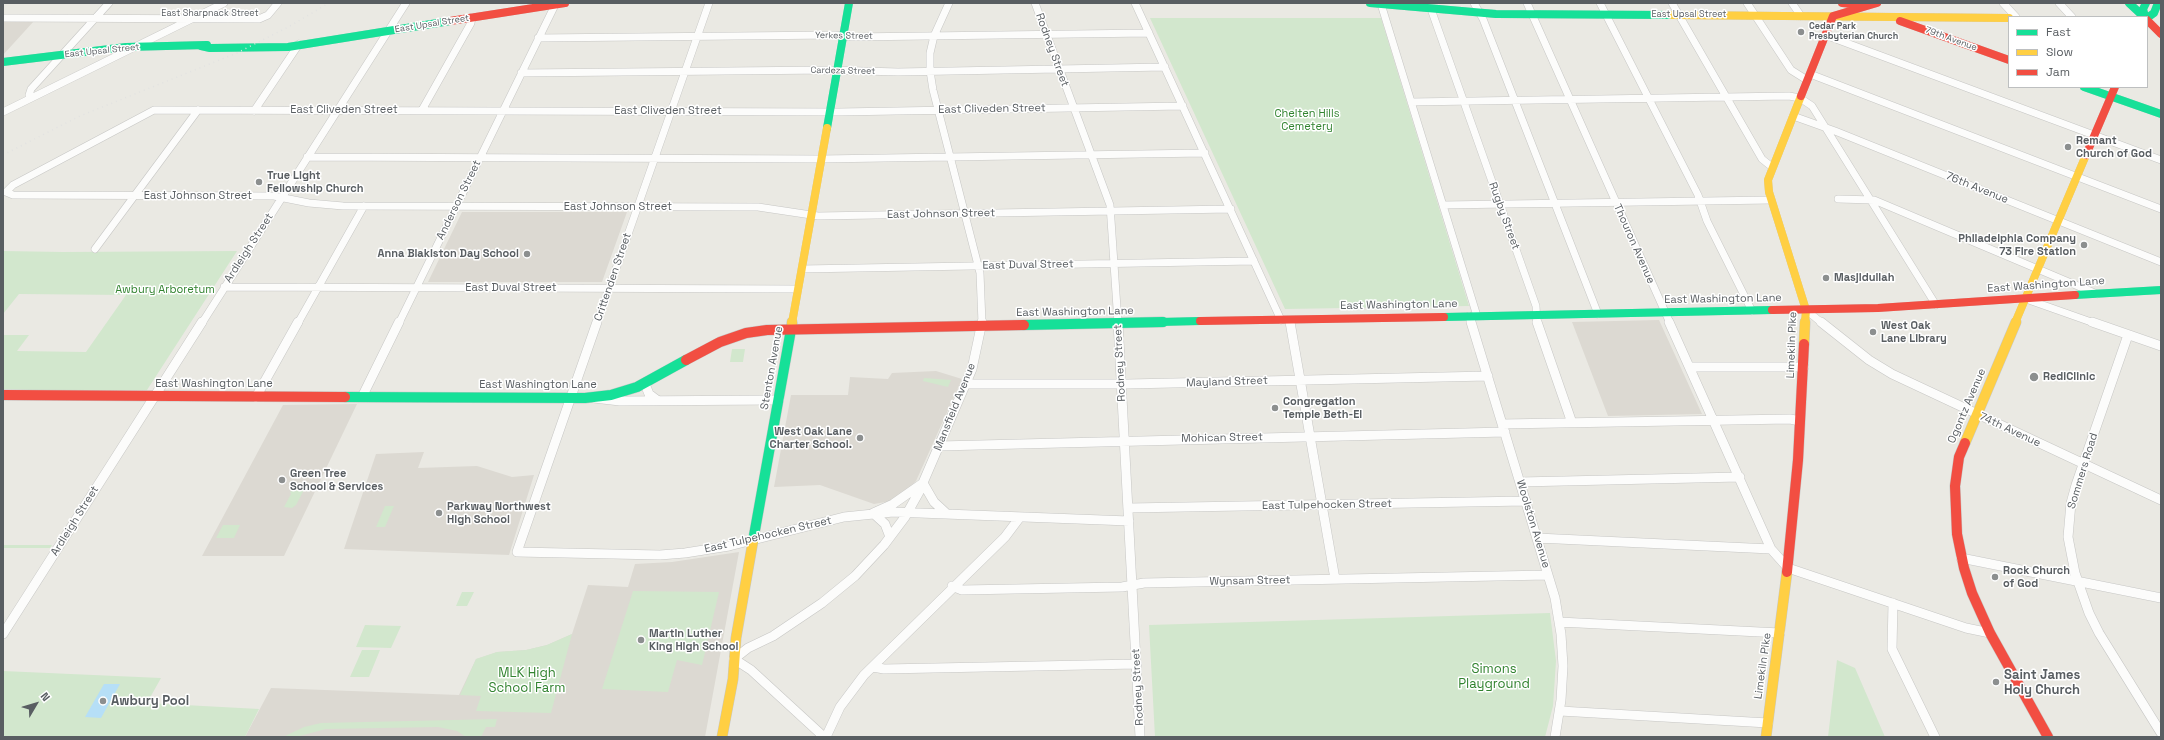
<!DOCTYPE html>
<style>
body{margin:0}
#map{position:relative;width:2164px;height:740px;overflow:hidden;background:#eae9e3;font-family:"Space Grotesk",sans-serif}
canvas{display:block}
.frame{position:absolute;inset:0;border:4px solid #595e62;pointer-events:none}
.legend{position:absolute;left:2008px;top:16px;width:140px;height:72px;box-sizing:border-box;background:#fff;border:1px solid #bdbfc0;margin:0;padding:5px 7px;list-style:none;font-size:12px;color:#595e62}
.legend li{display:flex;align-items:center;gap:8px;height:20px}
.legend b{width:20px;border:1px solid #bdbfc0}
.north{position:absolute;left:16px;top:684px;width:40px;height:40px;-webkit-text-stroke:3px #fff;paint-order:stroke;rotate:52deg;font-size:11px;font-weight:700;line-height:16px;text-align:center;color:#595e62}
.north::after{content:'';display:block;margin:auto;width:14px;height:18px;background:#595e62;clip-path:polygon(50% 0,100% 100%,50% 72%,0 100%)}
</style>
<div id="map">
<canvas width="2164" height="740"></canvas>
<div class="frame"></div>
<ul class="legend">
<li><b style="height:5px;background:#16e098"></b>Fast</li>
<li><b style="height:5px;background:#ffcf43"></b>Slow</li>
<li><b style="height:5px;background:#f24e42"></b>Jam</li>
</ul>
<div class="north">N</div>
</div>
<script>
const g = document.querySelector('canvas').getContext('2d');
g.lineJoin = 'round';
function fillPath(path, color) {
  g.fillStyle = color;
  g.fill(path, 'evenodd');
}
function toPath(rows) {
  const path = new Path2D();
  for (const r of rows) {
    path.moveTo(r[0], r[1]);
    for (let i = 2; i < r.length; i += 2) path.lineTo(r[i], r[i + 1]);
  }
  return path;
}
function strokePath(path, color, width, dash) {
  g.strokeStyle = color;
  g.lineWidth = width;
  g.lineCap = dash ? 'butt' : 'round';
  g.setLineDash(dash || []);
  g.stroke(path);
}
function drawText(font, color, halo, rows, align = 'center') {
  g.font = font + ' "Space Grotesk",sans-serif';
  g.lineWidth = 3;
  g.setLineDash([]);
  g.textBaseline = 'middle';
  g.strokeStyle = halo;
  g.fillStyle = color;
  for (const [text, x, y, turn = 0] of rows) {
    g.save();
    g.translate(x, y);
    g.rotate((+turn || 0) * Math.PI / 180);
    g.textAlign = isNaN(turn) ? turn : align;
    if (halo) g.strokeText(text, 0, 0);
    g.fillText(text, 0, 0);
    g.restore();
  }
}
const education = toPath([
 [3,21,34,21,3,55],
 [462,212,627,212,602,282,428,282],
 [1659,320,1702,414,1608,416,1572,322],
 [936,371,962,379,916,481,906,492,891,501,874,504,820,485,774,487,791,395,848,395,850,377,888,379,892,373],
 [357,404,284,556,202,556,283,405],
 [424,452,418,468,477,466,512,477,534,475,509,555,344,549,376,454],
 [739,552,705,737,245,737,271,688,459,695,476,659,497,652,526,650,547,645,572,634,588,585,628,587,635,564,672,562]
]);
const green = toPath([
 [1150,18,1381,18,1469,306,1285,309],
 [3,251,63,252,237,251,147,390,59,391,3,389,3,335,29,335,17,351,86,352,126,295,19,294,3,314],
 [732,349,745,349,743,362,730,362],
 [924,378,951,380,948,387,923,381],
 [299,486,306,486,296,505,292,508,284,507,291,494,290,492],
 [385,506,394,506,385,527,376,527],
 [223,525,240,525,234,538,216,538],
 [3,545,52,545,50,548,3,548],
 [633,591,719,592,702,665,677,660,668,692,602,689],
 [462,592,474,592,467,606,456,606],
 [1550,613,1556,661,1553,706,1545,737,1155,737,1149,625],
 [365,625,401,626,391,648,356,647],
 [572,634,551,713,476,711,481,696,460,695,476,659,497,652,526,650,547,645],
 [362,650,380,650,369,677,350,677],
 [1837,660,1855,668,1885,737,1828,737],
 [3,671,161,678,147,703,259,709,245,737,3,737],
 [497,719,495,727,486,727,481,737,466,737,457,731,438,727,326,729,296,737,283,737,304,727,321,723]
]);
const water = toPath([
 [104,684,120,684,101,718,85,717]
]);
const streetFar1 = toPath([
 [949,3,934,36,930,53,930,71,933,90,980,273,982,323],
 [1035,3,1110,205,1118,323],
 [1135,3,1281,320],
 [1474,3,1483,19,1598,314],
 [1527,3,1670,323],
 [1600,3,1698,195,1707,221,1752,311],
 [1672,3,1762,159,1772,167],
 [1747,3,1791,70,1807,80],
 [1792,3,1801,16],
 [2003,3,2016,17],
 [2059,3,2072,17],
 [1381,4,1477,316],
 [1431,9,1536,306,1537,323],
 [3,18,259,19,268,15,278,3],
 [1825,35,2161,160],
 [538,38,835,35,852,37,1149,33],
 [521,73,830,70,898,72,1165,67],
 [1810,74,2161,209],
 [31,98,29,95,31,89,109,3],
 [1411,102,1789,96,1800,98,1812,106,1936,305],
 [1183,106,839,112,154,110,13,185,6,192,13,195,274,196,309,203,343,206,758,207,818,216,1231,209],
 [422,110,471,23,472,17],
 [254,111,299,44],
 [3,112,224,3],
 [1793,116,1835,131,2161,262],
 [307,157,821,159,1205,153],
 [1838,199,1874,200,2097,294],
 [1443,205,1771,200],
 [95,249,198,110],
 [802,269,1254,261],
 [224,287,798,289],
 [2026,299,2094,323],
 [1806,310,1822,323],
 [1469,316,1471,323],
 [1290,320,1290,323],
 [202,323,406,3],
 [298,323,364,206],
 [399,323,556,3],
 [597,323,709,3]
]);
const street = toPath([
 [597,322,517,552,660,555,685,553,729,546,844,517,893,512,1129,521],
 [1118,322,1140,737],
 [1290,322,1335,579],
 [1471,322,1555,598,1561,634,1563,666,1561,700,1555,737],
 [1537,322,1572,423],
 [1669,322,1771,549,1788,568,1966,628,1990,633],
 [1821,322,1869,360,1892,374,2161,500],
 [2092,322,2161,346],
 [2128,335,2076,485,2071,503,2068,537,2075,573,2089,613,2099,633,2161,733],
 [1691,367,1804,367],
 [645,384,649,394,657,400],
 [966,384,1128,384,1488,376],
 [256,397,298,322],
 [362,397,399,322],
 [594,398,620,401,779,400],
 [1502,424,1790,419,1800,421],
 [939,446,1505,432],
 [1520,482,1740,477],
 [1129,508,1526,501],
 [890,537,885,524,873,513,893,504,923,483,934,502,947,514],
 [1537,538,1771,549],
 [1961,558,2161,598],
 [952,586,962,590,1122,587,1144,583,1548,575],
 [1893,603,1892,649,1935,737],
 [1559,622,1780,633],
 [3,634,202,322],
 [873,667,884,669,1137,664],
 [1560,711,1768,723],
 [824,737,751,670,734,659,748,648,773,636,822,603,855,576,884,545,905,517,919,492,972,369,982,322],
 [826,737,840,707,864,675,1005,537,1020,517]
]);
const fastFar1 = toPath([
 [1370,3,1496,14,1672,15],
 [2129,3,2144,17],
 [2145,17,2143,9,2146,3],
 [2147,18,2154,13,2158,3],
 [201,46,210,48,288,47,450,21],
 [3,62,126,47,207,45],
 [2084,87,2161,114],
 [827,128,849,3],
 [2075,295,2161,290],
 [1444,317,1772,310],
 [1119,323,1200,321]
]);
const fast = toPath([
 [1024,325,1163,322],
 [345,397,585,398,611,395,637,387,686,360],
 [753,541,792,324]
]);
const slowFar1 = toPath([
 [1672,15,2009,18],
 [1801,96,1768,180,1769,192,1806,310,1805,323],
 [792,323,827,128],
 [2015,323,2086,155]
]);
const slow = toPath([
 [792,324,792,322],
 [1804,344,1805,322],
 [1965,443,2016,322],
 [722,737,733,679,736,638,753,541],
 [1766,737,1787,572]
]);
const jamFar1 = toPath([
 [1842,3,1863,5],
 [2147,20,2161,34],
 [450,21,565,3],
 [1900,21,2009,60],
 [1801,96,1833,16,1877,3],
 [2086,155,2115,87],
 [1772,310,1878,308,2075,295],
 [1200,321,1444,317]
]);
const jam = toPath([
 [686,360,720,342,746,333,767,330,1024,325],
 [3,395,345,397],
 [1965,443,1959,457,1955,486,1957,534,1964,568,1972,593,1990,633,2048,737],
 [1787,572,1798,460,1804,344]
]);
const rail = toPath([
 [3,155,80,116,237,53,290,26,329,3]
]);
const markers = [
 [1801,32,4,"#8c8f8f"],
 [2068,147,4,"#8c8f8f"],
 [259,182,4,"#8c8f8f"],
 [2084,245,4,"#8c8f8f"],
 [527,254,4,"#8c8f8f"],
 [1826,278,4,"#8c8f8f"],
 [1873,332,4,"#8c8f8f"],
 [2034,377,5,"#8c8f8f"],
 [1275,408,4,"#8c8f8f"],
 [860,438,4,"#8c8f8f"],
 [282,480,4,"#8c8f8f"],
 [439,513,4,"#8c8f8f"],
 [1995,577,4,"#8c8f8f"],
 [641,640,4,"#8c8f8f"],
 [1996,682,4,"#8c8f8f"],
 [103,701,4,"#8c8f8f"]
];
const farStreetnames = [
 ["East Sharpnack Street",210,14],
 ["East Upsal Street",1689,15],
 ["East Upsal Street",432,24,-9],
 ["Yerkes Street",844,36,1],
 ["79th Avenue",1951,39,20],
 ["East Upsal Street",102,51,-6],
 ["Cardeza Street",843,71,1]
];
const farPoinames = [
 ["Cedar Park",1809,27],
 ["Presbyterian Church",1809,37]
];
const streetNames = [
 ["Rodney Street",1052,50,70],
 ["East Cliveden Street",992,109,-1],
 ["East Cliveden Street",344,110],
 ["East Cliveden Street",668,111],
 ["76th Avenue",1977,188,22],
 ["East Johnson Street",198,196],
 ["Anderson Street",459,200,-64],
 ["East Johnson Street",618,207],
 ["East Johnson Street",941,214,-1],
 ["Rugby Street",1504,216,70],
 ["Thouron Avenue",1634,244,66],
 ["Ardleigh Street",249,248,-57],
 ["East Duval Street",1028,265,-1],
 ["Crittenden Street",613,277,-71],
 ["East Washington Lane",2046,285,-4],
 ["East Duval Street",511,288],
 ["East Washington Lane",1723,299,-1],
 ["East Washington Lane",1399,305,-1],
 ["East Washington Lane",1075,312,-1],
 ["Limekiln Pike",1792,345,-88],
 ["Rodney Street",1120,363,-93],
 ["Stenton Avenue",772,368,-80],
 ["Mayland Street",1227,382,-2],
 ["East Washington Lane",214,384],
 ["East Washington Lane",538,385],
 ["Ogontz Avenue",1967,406,-67],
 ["Mansfield Avenue",955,407,-68],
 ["74th Avenue",2010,430,25],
 ["Mohican Street",1222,438,-1],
 ["Sommers Road",2083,471,-73],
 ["East Tulpehocken Street",1327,505,-1],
 ["Ardleigh Street",75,521,-58],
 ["Woolston Avenue",1533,524,73],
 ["East Tulpehocken Street",768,535,-13],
 ["Wynsam Street",1250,581,-1],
 ["Limekiln Pike",1763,666,-82],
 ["Rodney Street",1138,687,-93]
];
const parkNames = [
 ["Chelten Hills",1307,114],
 ["Cemetery",1307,127],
 ["Awbury Arboretum",165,290]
];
const poiNames = [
 ["Remant",2076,141],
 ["Church of God",2076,154],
 ["True Light",267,176],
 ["Fellowship Church",267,189],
 ["Philadelphia Company",2076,239,"right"],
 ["73 Fire Station",2076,252,"right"],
 ["Anna Blakiston Day School",519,254,"right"],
 ["Masjidullah",1834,278],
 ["West Oak",1881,326],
 ["Lane Library",1881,339],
 ["RediClinic",2043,377],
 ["Congregation",1283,402],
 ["Temple Beth-El",1283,415],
 ["West Oak Lane",852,432,"right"],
 ["Charter School.",852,445,"right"],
 ["Green Tree",290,474],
 ["School & Services",290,487],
 ["Parkway Northwest",447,507],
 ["High School",447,520],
 ["Rock Church",2003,571],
 ["of God",2003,584],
 ["Martin Luther",649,634],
 ["King High School",649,647]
];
const nearParknames = [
 ["Simons",1494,669],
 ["Playground",1494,684],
 ["MLK High",527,673],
 ["School Farm",527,688]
];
const nearPoinames = [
 ["Saint James",2004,675],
 ["Holy Church",2004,690],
 ["Awbury Pool",111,701]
];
fillPath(education, '#dcd9d2');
fillPath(green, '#d2e7cd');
fillPath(water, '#b6dff7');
strokePath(streetFar1, '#c6c6c4', 8);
strokePath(street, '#c6c6c4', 10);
strokePath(fastFar1, '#c7c8c7', 8);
strokePath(fast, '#c7c8c7', 11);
strokePath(slowFar1, '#c7c8c7', 8);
strokePath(slow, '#c7c8c7', 11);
strokePath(jamFar1, '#c7c8c7', 8);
strokePath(jam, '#c7c8c7', 11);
strokePath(streetFar1, '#fcfcfb', 7);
strokePath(street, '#fcfcfb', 9);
strokePath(fastFar1, '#16e098', 8);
strokePath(fast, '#16e098', 10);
strokePath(slowFar1, '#ffcf43', 8);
strokePath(slow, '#ffcf43', 10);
strokePath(jamFar1, '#f24e42', 8);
strokePath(jam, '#f24e42', 10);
strokePath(rail, '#e2e2e1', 1.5, [1, 4]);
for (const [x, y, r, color] of markers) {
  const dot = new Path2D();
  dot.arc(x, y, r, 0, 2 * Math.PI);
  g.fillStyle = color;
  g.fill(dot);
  strokePath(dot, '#fff', 1.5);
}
drawText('9px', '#595e62', '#fff', farStreetnames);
drawText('bold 9px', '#595e62', '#fff', farPoinames, 'left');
drawText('11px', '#595e62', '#fff', streetNames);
drawText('11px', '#31832f', '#fff', parkNames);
drawText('bold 11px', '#595e62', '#fff', poiNames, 'left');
drawText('13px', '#31832f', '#fff', nearParknames);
drawText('bold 13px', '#595e62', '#fff', nearPoinames, 'left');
</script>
